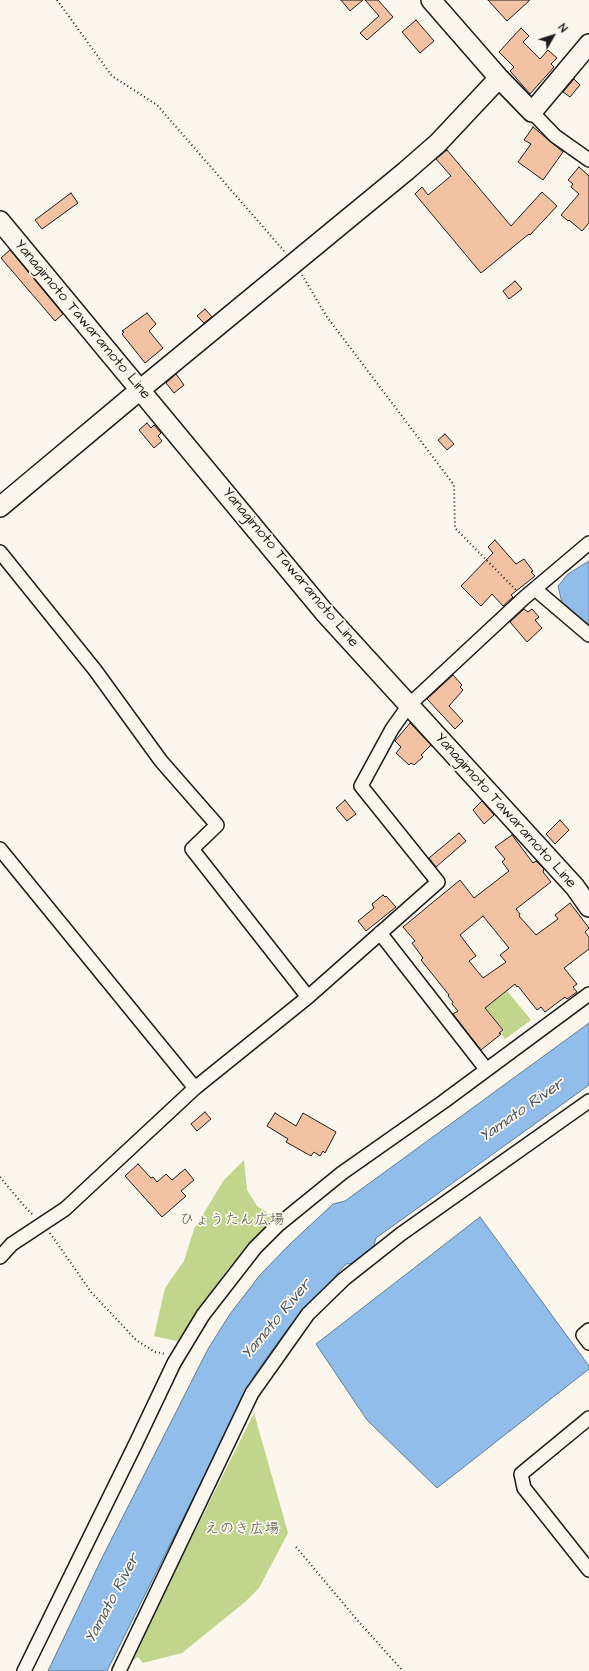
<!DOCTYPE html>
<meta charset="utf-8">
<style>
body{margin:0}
#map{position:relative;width:589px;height:1671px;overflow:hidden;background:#fbf7ec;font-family:"Architects Daughter",sans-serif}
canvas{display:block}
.north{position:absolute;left:533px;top:16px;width:40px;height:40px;-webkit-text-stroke:3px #fbf7ec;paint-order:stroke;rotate:51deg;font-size:11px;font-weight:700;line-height:16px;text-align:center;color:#1c1c1c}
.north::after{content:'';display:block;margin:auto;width:14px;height:18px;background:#1c1c1c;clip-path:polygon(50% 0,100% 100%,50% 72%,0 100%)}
</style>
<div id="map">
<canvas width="589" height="1671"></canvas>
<div class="north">N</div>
</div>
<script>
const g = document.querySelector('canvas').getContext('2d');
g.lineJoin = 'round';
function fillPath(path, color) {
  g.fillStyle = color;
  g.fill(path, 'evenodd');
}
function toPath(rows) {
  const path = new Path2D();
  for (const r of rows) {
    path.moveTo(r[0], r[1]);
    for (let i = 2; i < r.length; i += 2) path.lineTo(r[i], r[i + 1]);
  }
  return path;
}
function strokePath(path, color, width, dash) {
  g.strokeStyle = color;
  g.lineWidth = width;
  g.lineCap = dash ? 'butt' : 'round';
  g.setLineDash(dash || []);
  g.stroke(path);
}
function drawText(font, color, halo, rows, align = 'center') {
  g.font = font + ' "Architects Daughter","Klee One",sans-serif';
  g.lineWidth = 3.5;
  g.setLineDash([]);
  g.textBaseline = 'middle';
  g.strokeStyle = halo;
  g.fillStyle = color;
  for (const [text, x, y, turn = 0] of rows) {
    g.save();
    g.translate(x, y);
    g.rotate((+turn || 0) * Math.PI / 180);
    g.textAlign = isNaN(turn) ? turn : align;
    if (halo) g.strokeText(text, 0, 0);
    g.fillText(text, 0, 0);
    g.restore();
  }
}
const green = toPath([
 [507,991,531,1020,505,1039,501,1033,504,1030,485,1008],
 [244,1160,247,1190,257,1206,274,1217,228,1269,191,1322,181,1342,154,1336,165,1288,184,1261,194,1229,224,1180],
 [254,1413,288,1533,259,1588,245,1602,182,1653,143,1663,138,1657,129,1663]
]);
const water = toPath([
 [589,561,589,625,562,603,558,586,568,574,589,561],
 [589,1023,589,1085,376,1238,371,1255,359,1263,346,1264,289,1327,255,1374,107,1671,48,1671,102,1558,208,1349,230,1314,260,1275,290,1244,333,1204,345,1201,589,1023],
 [480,1217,589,1366,589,1369,437,1488,367,1420,316,1344,480,1217]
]);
const building = toPath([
 [341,0,363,0,350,11,341,0],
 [365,0,378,0,393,17,367,40,360,33,379,16,365,0],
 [488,0,530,0,507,21,488,0],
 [416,20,434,41,420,53,402,32,416,20],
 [521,28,529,36,523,42,540,59,548,50,557,58,551,64,554,67,530,94,510,71,514,67,499,52,521,28],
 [574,79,580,85,570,97,563,92,574,79],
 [533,127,563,152,543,180,518,162,531,144,524,140,533,127],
 [447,150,511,226,542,192,557,206,530,235,529,234,481,273,415,194,422,187,428,195,451,176,436,159,447,150],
 [579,167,589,176,589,223,582,231,569,220,568,221,561,215,579,194,571,187,573,184,568,180,579,167],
 [71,193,78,203,42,229,35,220,71,193],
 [10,250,63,314,55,321,1,258,10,250],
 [515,281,522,289,509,299,503,291,515,281],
 [205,309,212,317,204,323,197,316,205,309],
 [147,313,156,324,149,331,163,348,145,363,122,334,124,332,122,331,147,313],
 [176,374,184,385,174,393,166,383,176,374],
 [147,423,151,428,154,425,161,433,158,436,162,441,154,448,139,430,147,423],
 [445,434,454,444,447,450,438,440,445,434],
 [495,540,516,564,524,559,533,571,531,572,535,576,511,595,513,597,503,606,492,594,481,606,461,586,493,553,488,547,495,540],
 [524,609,528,612,532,609,539,617,535,620,542,628,527,642,510,622,524,609],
 [453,675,462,685,460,687,463,690,449,706,463,721,455,729,427,699,453,675],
 [410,723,431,745,421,755,423,757,414,765,411,763,409,765,396,753,401,747,395,741,410,723],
 [345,800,356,814,347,821,336,808,345,800],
 [482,801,494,815,484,824,473,810,482,801],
 [560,820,569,830,555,844,546,834,560,820],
 [459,833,466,841,436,867,429,858,459,833],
 [512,835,533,863,536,861,544,869,543,872,551,882,516,909,520,914,519,916,536,935,558,919,555,915,570,903,589,928,585,932,589,937,589,949,564,968,577,984,573,987,577,992,567,999,565,997,545,1012,541,1007,537,1010,518,986,517,987,515,984,485,1008,503,1030,499,1033,501,1034,481,1050,453,1014,458,1011,452,1004,453,1002,448,996,449,995,421,960,423,958,412,943,415,941,403,927,460,880,474,898,509,871,502,862,505,859,495,847,512,835],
 [483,916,509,948,500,955,506,962,483,978,469,961,476,956,460,935,483,916],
 [383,895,385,897,386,896,396,907,366,931,358,921,374,908,372,904,383,895],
 [205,1112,211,1119,197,1131,191,1124,205,1112],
 [275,1113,296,1126,303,1113,336,1132,325,1153,323,1151,320,1156,314,1152,311,1156,286,1142,288,1139,267,1126,275,1113],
 [138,1164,151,1178,153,1177,157,1182,166,1174,172,1180,185,1169,194,1180,181,1191,186,1196,162,1217,125,1176,138,1164]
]);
const path = toPath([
 [57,0,112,76,157,105,284,251],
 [302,275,327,317,454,485,455,528,516,590],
 [0,1177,25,1207,33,1215],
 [50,1233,91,1292,136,1340,155,1352,166,1354],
 [296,1547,358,1621,403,1671]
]);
const street = toPath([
 [532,112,555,136,589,160],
 [0,552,95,670,161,761,217,825,192,849,308,997],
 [535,589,589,635],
 [0,849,195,1088],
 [380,933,486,1069],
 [0,1257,12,1244,65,1209,195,1088,308,997,438,882,361,786,392,729,409,705,524,598,589,543],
 [589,1330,583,1335,589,1343],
 [589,1418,521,1474,524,1488,589,1570],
 [24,1671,136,1443,174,1363,203,1315,255,1248,278,1225,342,1173,443,1102,589,994],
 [119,1671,252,1393,308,1314,344,1279,401,1234,589,1101]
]);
const secondary = toPath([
 [431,0,499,78,532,112,589,44],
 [0,221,324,612,575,887,589,907],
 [0,507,141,389,406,171,438,143,499,78]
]);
const streetNames = [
 ["Yanagimoto Tawaramoto Line",82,320,50],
 ["Yanagimoto Tawaramoto Line",290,568,50],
 ["Yanagimoto Tawaramoto Line",505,811,48]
];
const parkNames = [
 ["ひょうたん広場",232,1221],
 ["えのき広場",242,1530]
];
const waterNames = [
 ["Yamato River",522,1111,-35],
 ["Yamato River",277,1320,-50],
 ["Yamato River",113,1599,-62]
];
fillPath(green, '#c1d68c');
fillPath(water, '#91bdea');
strokePath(water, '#627d98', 1);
fillPath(building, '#f2c2a2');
strokePath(building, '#1c1c1c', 1);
strokePath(street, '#1c1c1c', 16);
strokePath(secondary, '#1c1c1c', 22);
strokePath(path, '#1c1c1c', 2, [1, 3]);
strokePath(street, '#fbf7ec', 13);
strokePath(secondary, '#fbf7ec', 19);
drawText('15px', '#1c1c1c', '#fbf7ec', streetNames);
drawText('15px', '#4e543e', '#fbf7ec', parkNames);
drawText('italic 16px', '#455464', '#fbf7ec', waterNames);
</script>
